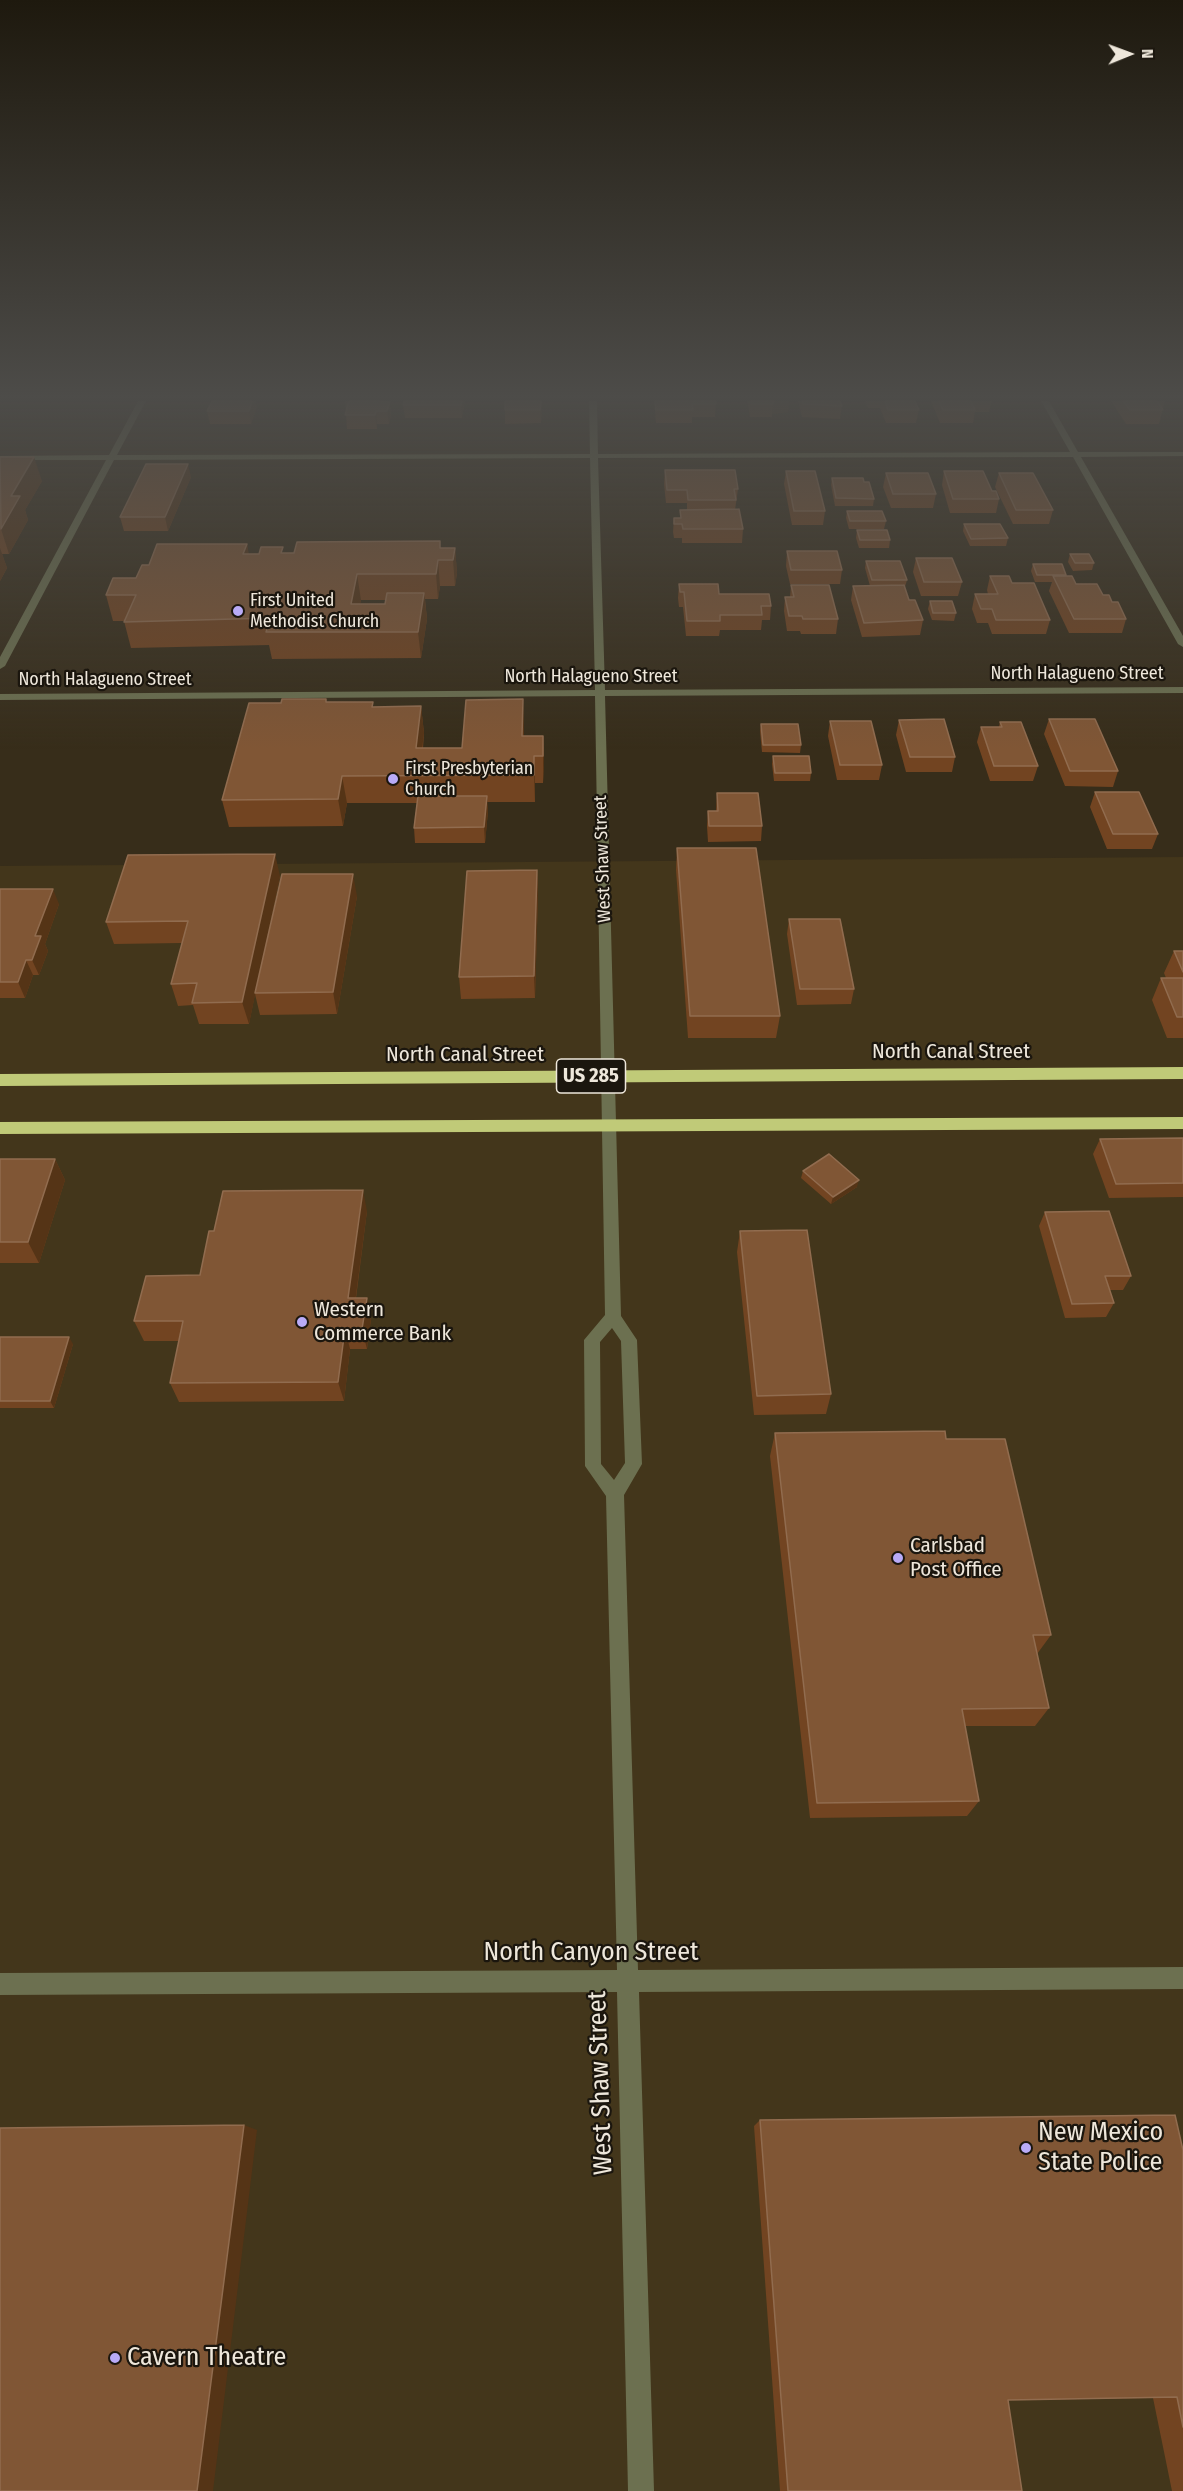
<!DOCTYPE html>
<style>
body{margin:0}
#map{position:relative;width:1183px;height:2491px;overflow:hidden;background:#372d1a;font-family:"Fira Sans Condensed",sans-serif}
canvas{display:block}
.north{position:absolute;left:1099px;top:24px;width:60px;height:60px;-webkit-text-stroke:4px #1b160e;paint-order:stroke;rotate:89deg;font-size:16px;font-weight:700;line-height:24px;text-align:center;color:#eee7db}
.north::after{content:'';display:block;margin:auto;width:21px;height:27px;background:#eee7db;clip-path:polygon(50% 0,100% 100%,50% 72%,0 100%)}
</style>
<div id="map">
<canvas width="1183" height="2491"></canvas>
<div class="north">N</div>
</div>
<script>
const g = document.querySelector('canvas').getContext('2d');
g.lineJoin = 'round';
function fillPath(path, color) {
  g.fillStyle = color;
  g.fill(path, 'evenodd');
}
function toPath(rows) {
  const path = new Path2D();
  for (const r of rows) {
    path.moveTo(r[0], r[1]);
    for (let i = 2; i < r.length; i += 2) path.lineTo(r[i], r[i + 1]);
  }
  return path;
}
function strokePath(path, color, width, dash) {
  g.strokeStyle = color;
  g.lineWidth = width;
  g.lineCap = dash ? 'butt' : 'round';
  g.setLineDash(dash || []);
  g.stroke(path);
}
function drawText(font, color, halo, rows, align = 'center') {
  g.font = font + ' "Fira Sans Condensed",sans-serif';
  g.lineWidth = 4.5;
  g.setLineDash([]);
  g.textBaseline = 'middle';
  g.strokeStyle = halo;
  g.fillStyle = color;
  for (const [text, x, y, turn = 0] of rows) {
    g.save();
    g.translate(x, y);
    g.rotate((+turn || 0) * Math.PI / 180);
    g.textAlign = isNaN(turn) ? turn : align;
    if (halo) g.strokeText(text, 0, 0);
    g.fillText(text, 0, 0);
    g.restore();
  }
}
const built = toPath([
 [1183,857,1183,2491,0,2491,0,866]
]);
const minor = toPath([
 [138,401,146,401,117,455,590,454,589,401,597,401,598,454,1070,452,1041,401,1049,401,1078,452,1183,452,1183,456,1081,457,1183,636,1183,647,1178,644,1073,457,598,458,605,690,1183,687,1183,693,605,696,621,1316,637,1340,642,1464,624,1495,638,1970,1183,1967,1183,1989,639,1992,654,2491,628,2491,617,1992,0,1995,0,1973,617,1970,606,1496,585,1466,584,1340,605,1315,595,696,0,700,0,694,595,690,590,458,114,460,5,666,0,669,0,657,106,460,0,460,0,456,109,455,138,401],
 [612,1328,621,1341,625,1463,614,1480,601,1464,600,1342,612,1328]
]);
const highway = toPath([
 [1183,1067,1183,1079,0,1086,0,1074,1183,1067],
 [1183,1117,1183,1129,0,1134,0,1122,1183,1117]
]);
const wall = toPath([
 [345,401,390,402,391,415,389,424,377,424,377,429,347,429],
 [465,401,462,418,405,418,403,405],
 [542,401,541,423,505,424,505,410],
 [654,401,716,401,715,417,692,417,692,423,656,423],
 [747,401,789,401,788,412,772,414,772,417,750,417],
 [798,401,840,401,842,406,840,419,802,417],
 [865,401,915,401,919,410,916,423,886,423,880,408,868,408],
 [931,401,992,401,989,412,975,412,973,423,940,423],
 [1111,401,1165,401,1159,424,1126,424],
 [257,407,251,424,210,424,207,411],
 [0,457,42,481,25,510,28,520,9,554,2,554,7,568,0,581],
 [665,470,738,489,735,510,743,529,742,543,682,543,682,538,674,538,673,532,674,518,680,518,680,510,687,510,687,503,666,503,664,484],
 [786,471,825,511,823,525,792,525,784,484],
 [944,471,999,499,996,513,950,513,942,485],
 [886,473,936,494,933,508,891,508,883,487],
 [999,473,1053,510,1049,524,1013,524,995,487],
 [191,477,168,531,124,531,120,517],
 [832,478,874,499,873,506,835,506,831,485],
 [847,511,886,521,884,529,849,529,846,518],
 [964,524,1008,538,1006,546,970,546,963,531],
 [857,530,890,540,889,548,859,548,856,538],
 [247,544,248,554,284,553,455,548,457,573,455,586,440,586,438,599,425,599,427,619,421,658,272,659,269,645,131,648,124,621,113,621,106,595,136,578,149,565],
 [361,600,386,600,385,604,360,604],
 [787,551,842,570,840,584,790,584,786,566],
 [1070,554,1094,563,1092,570,1073,571,1068,562],
 [916,558,962,582,958,596,921,596,913,572],
 [866,561,907,580,905,587,904,587,909,600,923,620,920,635,862,637,851,600,853,586,870,586,865,568],
 [1033,564,1066,575,1066,576,1076,584,1103,595,1112,602,1126,619,1122,633,1069,633,1049,591,1052,582,1035,582,1031,571],
 [990,576,1012,583,1050,620,1046,634,992,634,988,623,977,623,972,609,975,594,988,594,987,590],
 [679,584,719,594,771,606,770,620,762,620,761,630,720,630,719,636,686,636,683,607,679,607,678,598],
 [791,585,838,619,836,634,801,634,800,631,787,631,784,611,785,597,790,597],
 [930,601,956,613,954,621,932,620,928,609],
 [327,702,374,707,421,706,424,733,423,748,462,748,524,726,524,736,543,736,544,763,543,783,535,783,535,802,487,802,488,811,485,843,415,843,414,828,417,803,347,803,343,826,229,827,222,800],
 [1049,719,1118,771,1113,787,1065,786,1044,734],
 [899,720,955,757,952,772,906,772,896,735],
 [830,721,882,765,879,780,837,780,828,736],
 [1000,722,1038,766,1033,781,990,781,977,742,981,727,999,727],
 [761,724,801,745,800,753,762,752,760,731],
 [773,756,811,773,810,781,774,781,772,764],
 [1095,792,1158,834,1152,849,1107,849,1090,807],
 [717,793,762,826,761,841,708,842,707,826,708,811,716,811],
 [677,848,780,1016,776,1038,688,1038,676,870],
 [537,870,538,892,535,998,461,999,459,977],
 [280,876,261,966,357,896,337,1014,260,1015,255,994,249,1024,199,1024,193,1005,178,1006,171,984,182,943,114,944,106,922],
 [0,889,59,904,45,944,48,951,39,975,33,975,25,998,0,998],
 [789,919,854,989,851,1004,797,1005,787,934],
 [1174,951,1183,951,1183,1038,1167,1038,1152,1000,1161,978,1166,978,1164,973],
 [1183,1138,1183,1197,1109,1198,1093,1154,1100,1139],
 [0,1159,55,1159,65,1180,39,1263,0,1263],
 [803,1171,857,1187,831,1204,801,1178],
 [367,1211,356,1298,371,1319,367,1349,350,1349,344,1401,179,1402,170,1383,179,1341,144,1341,134,1321,200,1275,214,1231],
 [1045,1212,1131,1276,1123,1290,1110,1290,1114,1303,1106,1317,1065,1318,1039,1226],
 [740,1231,831,1394,826,1414,754,1415,737,1252],
 [0,1337,73,1344,54,1408,0,1408],
 [775,1433,946,1439,1051,1635,1037,1654,1049,1708,1035,1726,965,1726,979,1801,967,1816,810,1818,770,1456],
 [760,2120,1183,2150,1183,2491,1172,2491,1153,2398,1008,2400,1022,2491,780,2491,754,2126]
]);
const shadedWall = toPath([
 [252,401,256,401,257,407,251,424,249,411],
 [462,401,465,401,462,418,461,405],
 [541,401,542,401,541,423,540,410],
 [773,401,789,401,788,412,772,414],
 [390,402,391,415,389,424,387,411],
 [376,411,377,424,377,429,375,415],
 [34,457,42,481,25,510,28,520,9,554,1,529,11,496],
 [188,464,191,477,168,531,165,517],
 [247,544,252,570,243,554],
 [0,548,7,568,0,581],
 [455,548,457,573,455,586,453,560],
 [438,560,440,586,438,599,436,574],
 [357,574,361,600,354,630,351,604],
 [424,593,427,619,421,658,418,632],
 [523,699,524,726,523,763,522,736],
 [421,706,424,733,419,775,416,748],
 [543,736,544,763,543,783],
 [534,756,535,783,535,802,534,775],
 [342,776,347,803,343,826,338,799],
 [487,796,488,811,485,843,484,827],
 [275,854,280,876,249,1024,242,1002],
 [537,870,538,892,535,998,534,976],
 [353,874,357,896,337,1014,333,992],
 [53,889,59,904,45,944,48,951,39,975,32,960,35,936],
 [26,960,33,975,25,998,18,982],
 [55,1159,65,1180,39,1263,28,1242],
 [859,1180,857,1187,831,1204,833,1197],
 [363,1190,367,1211,353,1318,348,1298],
 [367,1298,371,1319,367,1349,362,1329],
 [345,1329,350,1349,344,1401,338,1382],
 [69,1337,73,1344,54,1408,50,1401],
 [244,2125,257,2130,213,2491,197,2491]
]);
const building = toPath([
 [212,401,252,401,249,411,207,411,212,401],
 [349,401,378,401,390,402,387,411,376,411,375,415,345,415,349,401],
 [404,401,462,401,461,405,403,405,404,401],
 [505,401,541,401,540,410,505,410,505,401],
 [655,401,716,401,716,404,692,404,693,410,656,410,655,401],
 [751,401,774,401,773,401,773,404,751,404,751,401],
 [802,401,840,401,842,406,803,404,802,401],
 [885,401,915,401,919,410,888,410,885,401],
 [939,401,971,401,975,410,943,410,939,401],
 [1123,401,1157,401,1163,410,1130,410,1123,401],
 [0,457,34,457,11,496,20,496,1,529,0,457],
 [146,464,188,464,165,517,120,517,146,464],
 [665,470,735,470,738,489,734,489,736,500,688,500,687,490,667,490,665,470],
 [786,471,815,471,825,511,794,511,786,471],
 [944,471,983,471,992,491,996,491,999,499,953,499,944,471],
 [886,473,928,473,936,494,893,494,886,473],
 [999,473,1033,473,1053,510,1016,510,999,473],
 [832,478,863,478,864,482,869,482,874,499,836,498,832,478],
 [739,509,743,529,683,529,682,524,674,524,674,518,681,518,680,510,739,509],
 [847,511,882,511,886,521,850,521,847,511],
 [964,524,1000,524,1008,538,971,539,964,524],
 [857,530,887,530,890,540,860,540,857,530],
 [440,541,440,548,455,548,453,560,438,560,436,574,357,574,351,604,385,604,387,593,424,593,418,632,266,632,271,618,124,622,136,595,106,595,113,578,136,578,142,565,149,565,157,544,247,544,243,554,259,554,261,547,283,547,281,553,294,553,297,542,440,541],
 [787,551,837,551,842,570,791,570,787,551],
 [1070,554,1089,554,1094,563,1075,563,1070,554],
 [916,558,952,558,962,582,924,582,916,558],
 [866,561,900,561,907,580,872,580,866,561],
 [1033,564,1062,564,1066,575,1037,575,1033,564],
 [990,576,1009,576,1012,583,1034,583,1050,620,996,620,992,609,981,609,975,594,998,594,990,576],
 [1053,576,1072,576,1076,584,1097,584,1103,595,1109,595,1112,602,1118,602,1126,619,1074,619,1053,576],
 [679,584,718,584,719,594,769,594,771,606,761,606,762,615,720,615,720,621,687,621,684,592,680,592,679,584],
 [791,585,829,585,838,619,803,619,802,616,789,616,785,597,794,597,791,585],
 [904,585,909,600,915,600,923,620,864,623,853,586,904,585],
 [930,601,952,601,956,613,933,613,930,601],
 [282,699,326,699,326,702,373,702,372,707,421,706,416,748,462,748,466,700,523,699,522,736,543,736,543,756,534,756,534,775,342,776,338,799,222,800,249,703,281,703,282,699],
 [944,719,955,757,910,757,899,720,944,719],
 [1049,719,1095,719,1118,771,1070,771,1049,719],
 [830,721,871,721,882,765,840,765,830,721],
 [1000,722,1021,722,1038,766,994,766,981,727,1002,727,1000,722],
 [761,724,798,724,801,745,763,745,761,724],
 [773,756,809,756,811,773,775,773,773,756],
 [1095,792,1139,792,1158,834,1113,834,1095,792],
 [717,793,758,793,762,826,709,826,708,811,718,811,717,793],
 [418,796,487,796,484,827,414,828,418,796],
 [677,848,756,848,780,1016,690,1016,677,848],
 [275,854,242,1002,192,1003,197,983,171,984,188,921,106,922,128,855,275,854],
 [537,870,534,976,459,977,467,871,537,870],
 [282,874,353,874,333,992,255,993,282,874],
 [0,889,53,889,35,936,41,936,32,960,26,960,18,982,0,982,0,889],
 [789,919,840,919,854,989,800,989,789,919],
 [1174,951,1183,951,1183,972,1174,951],
 [1161,978,1183,978,1183,1017,1177,1017,1161,978],
 [1183,1138,1183,1183,1116,1184,1100,1139,1183,1138],
 [829,1154,859,1180,833,1197,803,1171,829,1154],
 [0,1159,55,1159,28,1242,0,1242,0,1159],
 [363,1190,348,1298,367,1298,362,1329,345,1329,338,1382,170,1383,183,1321,134,1321,146,1276,200,1275,209,1231,214,1231,223,1191,363,1190],
 [1109,1211,1131,1276,1105,1276,1114,1303,1072,1304,1045,1212,1109,1211],
 [807,1230,831,1394,757,1396,740,1231,807,1230],
 [0,1337,69,1337,50,1401,0,1401,0,1337],
 [945,1431,946,1439,1005,1439,1051,1635,1033,1635,1049,1708,962,1709,979,1801,817,1803,775,1433,945,1431],
 [1175,2115,1183,2150,1183,2427,1177,2397,1008,2400,1022,2491,788,2491,760,2120,1175,2115],
 [244,2125,197,2491,0,2491,0,2128,244,2125]
]);
const markers = [
 [238,611,6,"#b9abf7"],
 [393,779,6,"#b9abf7"],
 [302,1322,6,"#b9abf7"],
 [898,1558,6,"#b9abf7"],
 [1026,2148,6,"#b9abf7"],
 [115,2358,6,"#b9abf7"]
];
const farPoinames = [
 ["First United",250,601],
 ["Methodist Church",250,622],
 ["First Presbyterian",405,769],
 ["Church",405,790]
];
const farStreetnames = [
 ["North Halagueno Street",1077,674],
 ["North Halagueno Street",591,677],
 ["North Halagueno Street",105,680],
 ["West Shaw Street",603,859,-92]
];
const shields = [
 [591,1076,69]
];
const shieldNames = [
 ["US 285",591,1076]
];
const streetNames = [
 ["North Canal Street",951,1052],
 ["North Canal Street",465,1055]
];
const poiNames = [
 ["Western",314,1310],
 ["Commerce Bank",314,1334],
 ["Carlsbad",910,1546],
 ["Post Office",910,1570]
];
const nearStreetnames = [
 ["North Canyon Street",591,1953],
 ["West Shaw Street",601,2083,-92]
];
const nearPoinames = [
 ["New Mexico",1038,2133],
 ["State Police",1038,2163],
 ["Cavern Theatre",127,2358]
];
fillPath(built, '#43361b');
fillPath(minor, '#6c7050');
fillPath(highway, '#c0ca78');
fillPath(wall, '#724421');
fillPath(shadedWall, '#553416');
fillPath(building, '#805635');
strokePath(building, '#916c4f', 1.5);
const sky = g.createLinearGradient(0, 0, 0, 750);
sky.addColorStop(0, '#1e190e');
sky.addColorStop(0.53, '#4d4c49');
sky.addColorStop(1, '#4d4c4900');
g.fillStyle = sky;
g.fillRect(0, 0, 1183, 750);
for (const [x, y, r, color] of markers) {
  const dot = new Path2D();
  dot.arc(x, y, r, 0, 2 * Math.PI);
  g.fillStyle = color;
  g.fill(dot);
  strokePath(dot, '#1b160e', 2);
}
drawText('18px', '#eee7db', '#1b160e', farPoinames, 'left');
drawText('18px', '#eee7db', '#1b160e', farStreetnames);
for (const [x, y, w] of shields) {
  const box = new Path2D();
  box.roundRect(x - w / 2, y - 17, w, 34, 4.5);
  g.fillStyle = '#1b160e';
  g.fill(box);
  strokePath(box, '#eee7db', 1.5);
}
drawText('bold 20px', '#eee7db', null, shieldNames);
drawText('21px', '#eee7db', '#1b160e', streetNames);
drawText('21px', '#eee7db', '#1b160e', poiNames, 'left');
drawText('26px', '#eee7db', '#1b160e', nearStreetnames);
drawText('26px', '#eee7db', '#1b160e', nearPoinames, 'left');
</script>
